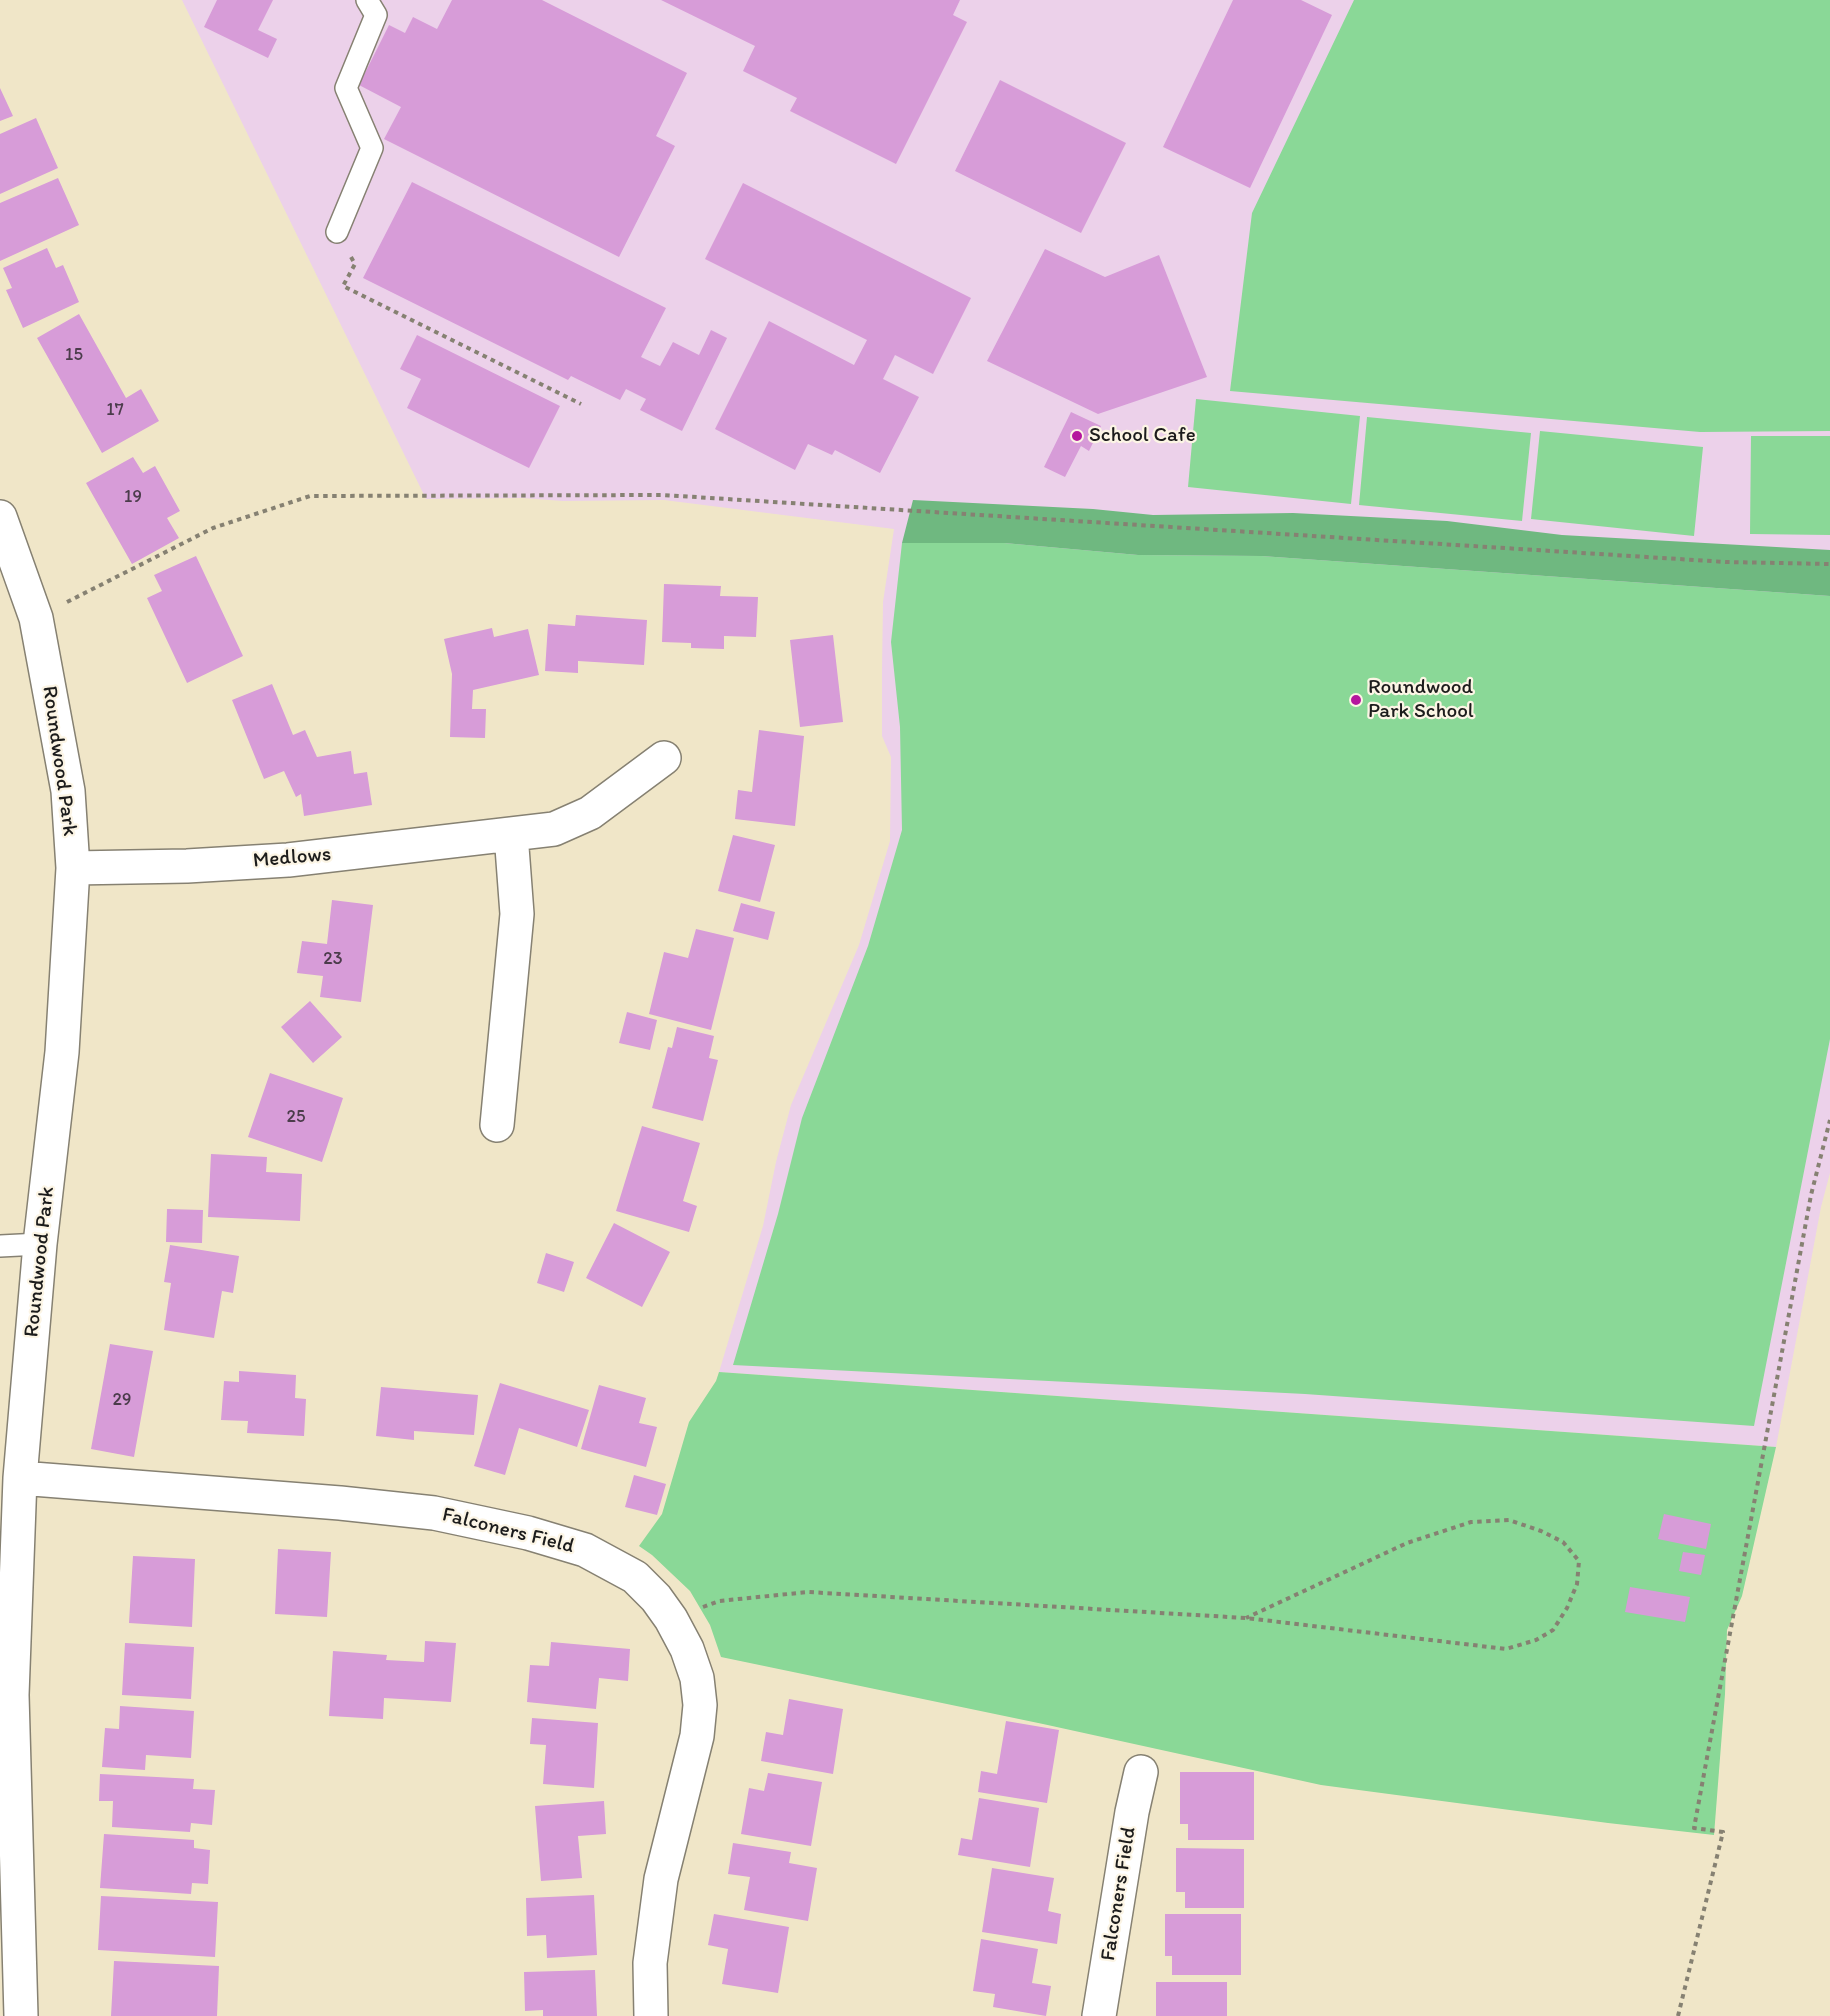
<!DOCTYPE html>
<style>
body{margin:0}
canvas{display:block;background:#f0e6c8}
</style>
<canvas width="1830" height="2016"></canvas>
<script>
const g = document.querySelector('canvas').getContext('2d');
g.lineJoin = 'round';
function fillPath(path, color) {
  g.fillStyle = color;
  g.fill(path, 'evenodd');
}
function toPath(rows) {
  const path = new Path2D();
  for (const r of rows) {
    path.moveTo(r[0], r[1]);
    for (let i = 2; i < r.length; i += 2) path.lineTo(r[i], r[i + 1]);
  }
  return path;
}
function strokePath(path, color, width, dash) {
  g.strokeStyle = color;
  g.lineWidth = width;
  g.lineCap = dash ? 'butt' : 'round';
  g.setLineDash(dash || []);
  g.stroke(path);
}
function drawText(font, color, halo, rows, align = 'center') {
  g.font = font + ' Itim,sans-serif';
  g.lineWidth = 4.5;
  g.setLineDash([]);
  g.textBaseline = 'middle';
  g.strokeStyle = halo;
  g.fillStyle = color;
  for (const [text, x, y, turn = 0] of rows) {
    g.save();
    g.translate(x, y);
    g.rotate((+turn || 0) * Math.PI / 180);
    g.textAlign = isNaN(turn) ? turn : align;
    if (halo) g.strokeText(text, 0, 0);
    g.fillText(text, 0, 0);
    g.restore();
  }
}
const built = toPath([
 [182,0,1830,0,1830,1173,1821,1207,1776,1447,719,1372,763,1226,776,1162,791,1105,859,945,890,841,891,757,882,736,882,670,883,602,894,529,664,500,563,501,522,498,426,499]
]);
const green = toPath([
 [1354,0,1830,0,1830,431,1700,432,1230,391,1252,213],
 [1196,399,1360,416,1351,504,1188,487],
 [1367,417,1531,433,1522,521,1359,505],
 [1540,431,1703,447,1694,536,1531,519],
 [1751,436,1830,436,1830,535,1750,534],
 [902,543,1004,543,1138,555,1261,556,1830,596,1830,1039,1754,1426,1305,1394,733,1365,778,1214,802,1118,868,946,902,830,900,727,891,642],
 [719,1372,1776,1447,1742,1596,1727,1630,1725,1694,1714,1835,1608,1823,1321,1785,1043,1724,721,1657,710,1625,690,1591,652,1555,639,1546,662,1514,689,1422,716,1381]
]);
const forest = toPath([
 [913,500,1093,509,1153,515,1293,513,1447,521,1562,535,1830,550,1830,596,1261,556,1138,555,1004,543,902,543]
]);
const building = toPath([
 [217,0,273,0,258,30,277,39,268,58,204,27],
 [452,0,542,0,687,73,656,136,675,146,619,257,384,139,401,107,359,85,389,25,405,33,413,17,437,29],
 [661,0,960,0,953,15,967,22,896,164,790,111,797,98,743,71,755,46],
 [1233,0,1301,0,1332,15,1250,188,1163,147],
 [1000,80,1126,143,1081,233,955,171],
 [0,88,13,116,0,121],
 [36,118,58,168,0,194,0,134],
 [58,178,79,225,0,261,0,203],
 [412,182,666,308,641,357,660,366,673,342,699,355,711,330,727,338,682,431,640,410,646,399,626,389,620,400,571,376,568,380,363,278],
 [743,183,971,298,933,374,895,355,883,379,919,397,880,473,835,450,832,455,808,444,795,470,715,429,769,321,854,365,867,340,705,259],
 [47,248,56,268,63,265,79,302,23,328,6,290,12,288,3,268],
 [1045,249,1105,277,1159,255,1207,377,1098,414,987,361],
 [79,314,126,398,141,389,159,421,102,453,37,338],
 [417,335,560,406,529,468,407,408,421,379,400,369],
 [1071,412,1101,426,1089,451,1081,446,1065,477,1044,467],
 [133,457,143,473,155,466,180,511,167,518,179,538,132,564,86,483],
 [196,556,243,656,187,683,147,598,162,591,154,575],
 [664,584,721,586,720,596,758,597,756,637,724,636,724,649,691,648,691,643,662,642],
 [576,615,647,620,644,665,578,661,578,673,545,671,548,624,575,626],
 [492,628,494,637,528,629,539,675,473,690,472,709,486,709,485,738,450,737,452,674,444,639],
 [833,635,843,722,800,727,790,640],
 [272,684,293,735,305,730,317,757,351,751,354,774,367,772,372,805,304,816,301,794,296,797,284,771,264,779,232,700],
 [759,730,804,736,795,826,735,819,738,790,752,792],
 [733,835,775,845,760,902,718,891],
 [332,900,373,905,361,1002,320,997,323,976,297,973,302,941,327,944],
 [741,903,775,912,768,940,733,931],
 [696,929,734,938,711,1030,649,1014,664,952,688,958],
 [310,1001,342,1037,313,1063,281,1027],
 [627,1012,657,1020,650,1050,619,1043],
 [677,1027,714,1036,709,1058,718,1060,703,1121,652,1108,668,1047,672,1048],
 [270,1073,343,1098,322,1162,248,1137],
 [642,1126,700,1143,683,1201,697,1206,689,1232,616,1211],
 [211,1154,267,1157,266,1172,302,1174,300,1221,208,1217],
 [167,1209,203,1210,202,1243,166,1242],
 [614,1223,670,1252,642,1307,586,1278],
 [170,1245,239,1256,233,1293,222,1291,214,1338,164,1330,171,1283,164,1282],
 [546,1253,574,1262,564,1292,537,1283],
 [110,1344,153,1351,134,1457,91,1449],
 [239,1371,296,1375,295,1398,306,1399,304,1436,247,1433,248,1421,221,1420,224,1381,239,1382],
 [500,1383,589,1410,577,1447,519,1428,505,1475,474,1466],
 [599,1385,646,1398,639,1423,657,1427,646,1467,581,1449],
 [381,1387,478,1395,474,1435,414,1431,414,1440,376,1436],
 [634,1475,666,1484,657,1515,625,1507],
 [1664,1514,1711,1524,1706,1549,1658,1539],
 [278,1549,331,1552,327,1617,275,1614],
 [1683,1552,1705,1555,1701,1575,1679,1571],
 [133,1556,195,1559,192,1627,129,1623],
 [1630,1587,1690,1597,1685,1622,1625,1612],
 [425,1641,456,1643,451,1702,384,1698,383,1719,329,1716,333,1651,387,1655,386,1660,424,1662],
 [551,1642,630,1649,628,1681,599,1678,596,1709,527,1702,530,1665,549,1666],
 [125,1643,194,1647,191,1699,122,1695],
 [789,1699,843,1709,833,1774,761,1761,766,1732,783,1735],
 [120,1706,194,1711,191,1758,146,1755,145,1770,102,1767,105,1728,119,1729],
 [532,1718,598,1723,594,1788,543,1784,546,1745,530,1744],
 [1006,1721,1059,1730,1047,1803,978,1792,981,1771,997,1774],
 [1180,1772,1254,1772,1254,1840,1188,1840,1188,1824,1180,1824],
 [768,1773,822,1782,811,1846,741,1834,749,1788,764,1791],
 [100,1774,194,1779,193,1789,215,1790,212,1825,191,1823,190,1832,112,1827,113,1801,99,1801],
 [979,1798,1039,1808,1030,1867,958,1855,961,1838,972,1840],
 [604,1801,606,1834,578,1836,582,1878,541,1881,535,1806],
 [104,1834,194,1840,194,1848,210,1850,208,1884,192,1883,191,1894,100,1888],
 [733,1843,791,1852,789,1863,817,1868,808,1921,744,1910,750,1877,728,1874],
 [1176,1848,1244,1849,1244,1908,1185,1908,1185,1892,1176,1892],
 [992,1868,1054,1878,1048,1911,1061,1914,1057,1944,982,1932],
 [594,1895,597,1955,547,1958,546,1935,527,1936,526,1898],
 [101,1896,218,1902,215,1957,98,1950],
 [714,1914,789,1927,778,1993,722,1984,728,1949,708,1945],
 [1165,1914,1241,1914,1241,1975,1172,1975,1172,1956,1165,1956],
 [981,1939,1038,1949,1032,1983,1051,1986,1046,2016,993,2007,995,1994,973,1991],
 [114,1961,219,1966,217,2016,111,2016],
 [595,1970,597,2016,543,2016,543,2010,525,2011,524,1972],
 [1156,1982,1227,1982,1227,2016,1156,2016]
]);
const path = toPath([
 [351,257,355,264,343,286,581,404],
 [67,602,213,528,310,496,663,495,1726,562,1830,564],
 [703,1607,719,1601,808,1592,1246,1618,1506,1649,1536,1640,1553,1630,1567,1608,1577,1584,1579,1561,1563,1542,1541,1531,1509,1520,1471,1522,1407,1543,1246,1618],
 [1678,2016,1723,1832,1694,1828,1811,1195,1830,1120]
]);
const service = toPath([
 [337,232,372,148,346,88,376,15,367,0],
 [0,1246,40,1244]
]);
const minor = toPath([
 [0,517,36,618,68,791,73,868,62,1052,40,1244,20,1478,12,1695,21,2016],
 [73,868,187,866,288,860,554,829,590,813,664,758],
 [497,1125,517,914,511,834],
 [20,1478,340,1503,434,1513,528,1533,585,1550,635,1577,656,1598,671,1619,687,1649,697,1678,700,1705,697,1736,661,1879,650,1963,651,2016],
 [1099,2016,1132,1812,1141,1772]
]);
const markers = [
 [1077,436,6,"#b5179e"],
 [1356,700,6,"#b5179e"]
];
const numberNames = [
 ["15",74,355],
 ["17",115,410],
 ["19",133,497],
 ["23",333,959],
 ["25",296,1117],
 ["29",122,1400]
];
const poiNames = [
 ["School Cafe",1089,436],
 ["Roundwood",1368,688],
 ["Park School",1368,712]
];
const streetNames = [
 ["Roundwood Park",59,761,82],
 ["Medlows",292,858,-5],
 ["Roundwood Park",40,1262,-84],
 ["Falconers Field",508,1531,14],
 ["Falconers Field",1119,1894,-81]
];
fillPath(built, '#ecd1ea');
fillPath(green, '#8ad897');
fillPath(forest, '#6fb880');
fillPath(building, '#d79cd8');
strokePath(service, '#868172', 24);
strokePath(minor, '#868172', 36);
strokePath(path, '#868172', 4, [4.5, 4.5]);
strokePath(service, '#fff', 21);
strokePath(minor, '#fff', 33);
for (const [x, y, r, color] of markers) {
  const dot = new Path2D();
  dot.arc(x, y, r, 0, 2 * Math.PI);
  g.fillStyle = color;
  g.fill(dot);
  strokePath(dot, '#fcf5e5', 2);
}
drawText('18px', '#4b3c4b', null, numberNames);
drawText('21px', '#1c1c1c', '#fcf5e5', poiNames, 'left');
drawText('21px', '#1c1c1c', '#fcf5e5', streetNames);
</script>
